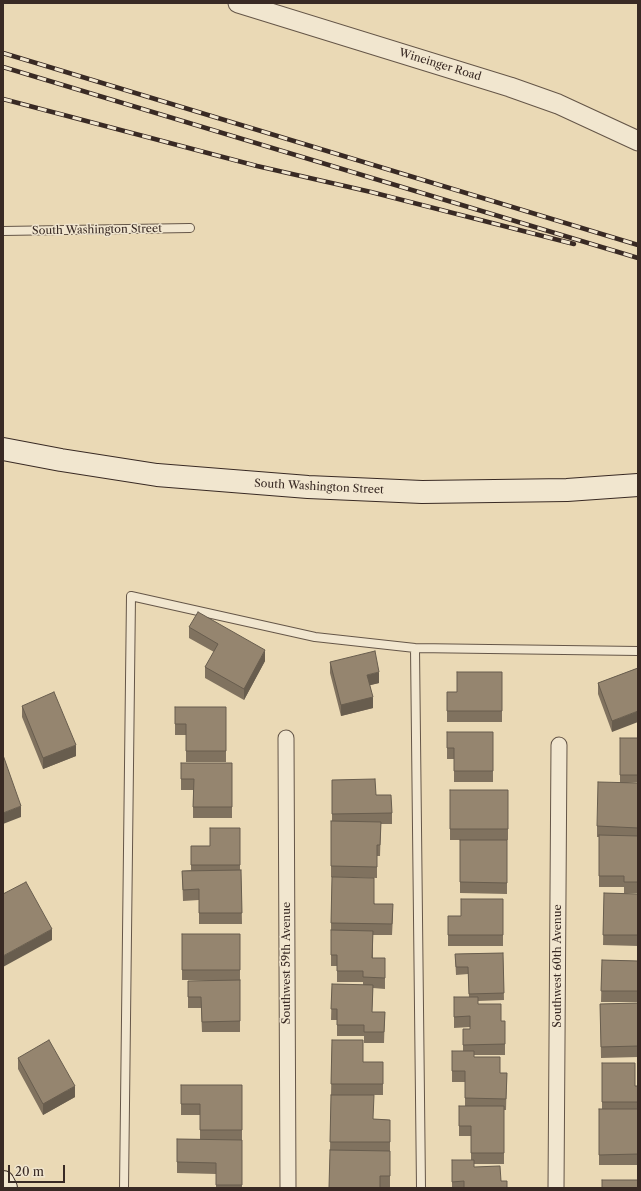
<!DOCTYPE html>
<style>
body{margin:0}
#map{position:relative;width:641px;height:1191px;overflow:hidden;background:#ead9b5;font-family:"Libre Caslon Text",serif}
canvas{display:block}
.frame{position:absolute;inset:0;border:4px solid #392a24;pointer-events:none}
.scale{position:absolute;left:8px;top:1165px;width:57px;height:18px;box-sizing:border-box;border:2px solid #392a24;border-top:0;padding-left:5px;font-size:12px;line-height:14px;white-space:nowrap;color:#392a24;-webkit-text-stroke:3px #f1e6cf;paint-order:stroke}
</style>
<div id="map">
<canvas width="641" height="1191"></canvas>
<div class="frame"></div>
<div class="scale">20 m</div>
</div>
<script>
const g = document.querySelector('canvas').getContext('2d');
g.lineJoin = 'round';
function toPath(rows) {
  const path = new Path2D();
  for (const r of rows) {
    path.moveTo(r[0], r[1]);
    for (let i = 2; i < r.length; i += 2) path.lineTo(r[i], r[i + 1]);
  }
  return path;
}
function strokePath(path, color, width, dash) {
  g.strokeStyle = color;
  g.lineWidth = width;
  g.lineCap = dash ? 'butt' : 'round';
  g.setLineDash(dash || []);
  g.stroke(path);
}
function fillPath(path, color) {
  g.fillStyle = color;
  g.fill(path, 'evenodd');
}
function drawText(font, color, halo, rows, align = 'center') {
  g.font = font + ' "Libre Caslon Text",serif';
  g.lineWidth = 3;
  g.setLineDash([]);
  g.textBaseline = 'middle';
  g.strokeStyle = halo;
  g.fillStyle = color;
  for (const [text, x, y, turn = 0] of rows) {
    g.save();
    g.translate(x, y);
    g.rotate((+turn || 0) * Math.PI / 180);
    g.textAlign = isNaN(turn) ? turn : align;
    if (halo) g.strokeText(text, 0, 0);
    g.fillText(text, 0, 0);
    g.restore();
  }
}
const service = toPath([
 [3,231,190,228],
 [415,648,421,1188],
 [124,1188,131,596,315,637,415,648,638,651]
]);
const minor = toPath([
 [286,738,288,1188],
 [556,1188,559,745]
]);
const tertiary = toPath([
 [238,3,510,87,558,104,638,141]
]);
const secondary = toPath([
 [3,449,61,460,157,475,308,487,422,492,567,490,638,485],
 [3,1182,6,1188]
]);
const rail = toPath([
 [3,53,638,245],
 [3,67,638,258],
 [3,99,257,166,371,192,574,244]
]);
const wall = toPath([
 [189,627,265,661,244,700,205,678,205,667,214,652,189,638],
 [330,662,379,683,370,685,373,708,341,716,330,673],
 [638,668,612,732,598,694,598,683],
 [502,672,502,722,447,722,447,692,457,692],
 [22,706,76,756,43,769,22,717],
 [175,707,226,707,226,762,186,762,186,735,175,735],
 [447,732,493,732,493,782,454,782,454,759,447,759],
 [620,738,638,738,638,782,627,783,638,783,638,893,624,893,624,887,599,887,599,837,597,837,597,826,620,782],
 [181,763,232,763,232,818,193,818,193,790,181,790],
 [332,780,376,795,392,813,392,824,381,824,380,856,377,856,377,878,332,877,393,915,392,935,373,935,373,958,385,958,385,989,373,988,372,1012,385,1012,384,1043,364,1043,364,1036,337,1036,337,1020,331,1020,332,984,363,985,363,982,337,982,337,966,331,966,331,923,332,877,331,877,331,821,332,821],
 [450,790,508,790,508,840,450,840],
 [240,828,240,870,241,870,242,924,199,924,199,900,183,901,182,871,191,870,191,846,210,846],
 [460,840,507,840,507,894,460,893],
 [604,893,638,894,638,946,603,945],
 [503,899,503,946,448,946,448,916,461,916],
 [182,934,240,934,240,1032,202,1032,201,1008,188,1008,188,981,217,980,182,980],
 [503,953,504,1000,478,1001,478,1004,501,1021,505,1021,505,1055,474,1055,474,1057,500,1073,507,1073,506,1110,504,1110,504,1164,474,1164,474,1167,501,1181,507,1188,452,1188,452,1160,471,1160,471,1136,459,1136,459,1106,465,1106,465,1082,452,1082,452,1051,463,1051,463,1029,470,1029,470,1027,454,1028,454,997,469,997,468,974,456,975,455,954],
 [602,960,638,961,638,1002,601,1002],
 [638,1003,638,1057,601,1058,600,1004],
 [332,1040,363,1062,383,1062,383,1095,331,1095],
 [18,1058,75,1097,43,1115,18,1069],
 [602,1063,635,1086,638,1086,638,1165,599,1165,599,1109,602,1109],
 [181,1085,242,1085,242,1188,216,1188,216,1174,177,1173,177,1139,200,1139,200,1115,181,1115],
 [331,1095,373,1119,390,1120,390,1187,380,1187,330,1150]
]);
const shadedWall = toPath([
 [265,650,265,661,244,700,244,689],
 [379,672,379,683,367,686,367,675],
 [373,697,373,708,341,716,341,705],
 [638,711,638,722,612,732,612,721],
 [76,745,76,756,43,769,43,758],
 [21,806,21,817,3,824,3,813],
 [52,929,52,940,3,967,3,956],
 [75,1086,75,1097,43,1115,43,1104]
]);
const building = toPath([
 [198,612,265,650,244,689,205,667,218,644,189,627,198,612],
 [375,651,379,672,367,675,373,697,341,705,330,662,375,651],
 [638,668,638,711,612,721,598,683,638,668],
 [457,672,502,672,502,711,447,711,447,692,457,692,457,672],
 [54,692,76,745,43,758,22,706,54,692],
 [175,707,226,707,226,751,186,751,186,724,175,724,175,707],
 [447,732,493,732,493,771,454,771,454,748,447,748,447,732],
 [620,738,638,738,638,775,620,775,620,738],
 [3,755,21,806,3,813,3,755],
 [181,763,232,763,232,807,193,807,194,779,181,779,181,763],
 [375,779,376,795,391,795,392,813,332,814,332,780,375,779],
 [598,782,638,783,638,828,597,826,598,782],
 [450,790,508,790,508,829,450,829,450,790],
 [331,821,381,822,380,845,377,845,377,867,331,866,331,821],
 [210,828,240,828,240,865,191,865,191,846,210,846,210,828],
 [599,835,638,836,638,882,624,882,624,876,599,876,599,835],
 [460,840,507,840,507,883,460,882,460,840],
 [241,870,242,913,199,913,199,889,183,890,182,871,241,870],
 [332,877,374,878,374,904,393,904,392,924,331,923,332,877],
 [26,882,52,929,3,956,3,894,26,882],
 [604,893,638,894,638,935,603,935,604,893],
 [461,899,503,899,503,935,448,935,448,916,461,916,461,899],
 [331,930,373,931,372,958,385,958,385,978,363,977,363,971,337,971,337,955,331,955,331,930],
 [182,934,240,934,240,970,182,970,182,934],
 [503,953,504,993,469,994,468,967,456,967,455,954,503,953],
 [602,960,638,961,638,991,601,991,602,960],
 [240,980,240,1021,202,1022,201,997,188,997,188,981,240,980],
 [332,984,373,985,372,1012,385,1012,384,1032,364,1032,364,1025,337,1025,337,1009,331,1009,332,984],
 [454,997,478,997,478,1004,501,1004,501,1021,505,1021,505,1044,463,1045,463,1029,470,1029,470,1016,454,1017,454,997],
 [638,1003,638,1046,601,1047,600,1004,638,1003],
 [49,1040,75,1086,43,1104,18,1058,49,1040],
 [332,1040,363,1040,363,1062,383,1062,383,1084,331,1084,332,1040],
 [452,1051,474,1051,474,1057,500,1057,500,1073,507,1073,506,1099,465,1098,465,1071,452,1071,452,1051],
 [602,1063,635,1063,635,1086,638,1086,638,1102,602,1102,602,1063],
 [181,1085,242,1085,242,1130,200,1130,200,1104,181,1104,181,1085],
 [331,1095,374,1095,373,1119,390,1120,390,1142,330,1142,331,1095],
 [459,1106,504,1106,504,1153,471,1153,471,1126,459,1126,459,1106],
 [599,1109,638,1109,638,1154,599,1155,599,1109],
 [177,1139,242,1140,242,1185,216,1185,216,1163,177,1162,177,1139],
 [330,1150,390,1151,390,1176,380,1176,380,1188,329,1188,330,1150],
 [452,1160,474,1160,474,1167,500,1166,501,1181,507,1181,507,1188,464,1188,464,1181,452,1182,452,1160],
 [602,1180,638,1180,638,1188,602,1188,602,1180]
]);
const streetNames = [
 ["Wineinger Road",440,65,17],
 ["South Washington Street",97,230,-1],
 ["South Washington Street",319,487,3],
 ["Southwest 59th Avenue",287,963,-90],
 ["Southwest 60th Avenue",558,966,-90]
];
strokePath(service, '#655648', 10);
strokePath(minor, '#655648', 17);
strokePath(tertiary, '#655648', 21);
strokePath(secondary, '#392a24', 24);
strokePath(service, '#f1e6cf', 8);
strokePath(minor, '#f1e6cf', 15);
strokePath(tertiary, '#f1e6cf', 19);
strokePath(secondary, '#f1e6cf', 22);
strokePath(rail, '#392a24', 4.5);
strokePath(rail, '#f1e6cf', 3, [9]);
fillPath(wall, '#80725f');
fillPath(shadedWall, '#685d4e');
fillPath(building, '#95856f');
strokePath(building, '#685d4e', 1);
drawText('11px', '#392a24', '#f1e6cf', streetNames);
</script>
